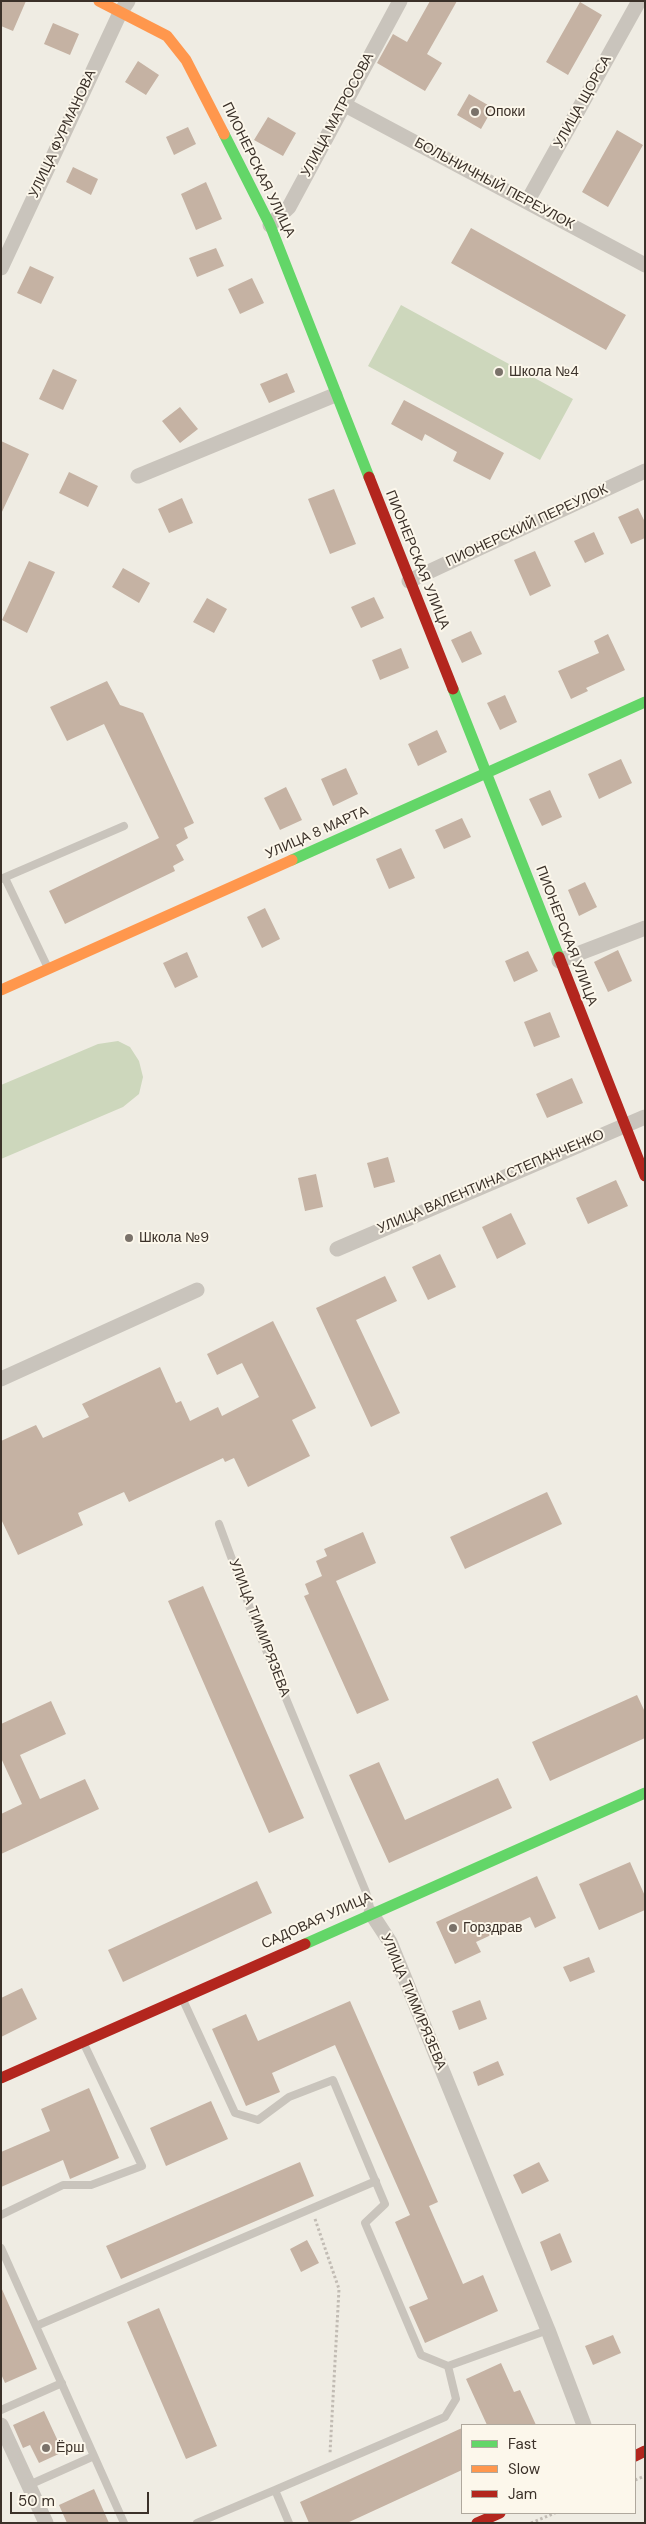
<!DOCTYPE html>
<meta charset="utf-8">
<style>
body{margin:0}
#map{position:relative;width:646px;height:2524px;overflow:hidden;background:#efece3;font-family:"DM Sans",sans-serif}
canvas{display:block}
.frame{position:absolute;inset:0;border:2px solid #3b3129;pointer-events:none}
.legend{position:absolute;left:461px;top:2424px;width:175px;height:90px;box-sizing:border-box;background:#fcf7eb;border:1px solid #afa89d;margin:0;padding:6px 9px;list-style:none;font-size:15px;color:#3b3129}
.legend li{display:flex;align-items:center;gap:10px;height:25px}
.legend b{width:25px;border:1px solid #afa89d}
.scale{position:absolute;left:10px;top:2492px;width:139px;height:22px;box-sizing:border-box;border:2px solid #3b3129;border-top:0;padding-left:6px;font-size:15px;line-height:18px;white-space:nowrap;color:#3b3129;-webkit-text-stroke:4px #fcf7eb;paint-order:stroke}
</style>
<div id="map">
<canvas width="646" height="2524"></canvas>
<div class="frame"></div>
<ul class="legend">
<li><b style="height:6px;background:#63d668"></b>Fast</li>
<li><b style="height:6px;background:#ff974d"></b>Slow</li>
<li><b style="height:6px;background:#b3261e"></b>Jam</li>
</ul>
<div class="scale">50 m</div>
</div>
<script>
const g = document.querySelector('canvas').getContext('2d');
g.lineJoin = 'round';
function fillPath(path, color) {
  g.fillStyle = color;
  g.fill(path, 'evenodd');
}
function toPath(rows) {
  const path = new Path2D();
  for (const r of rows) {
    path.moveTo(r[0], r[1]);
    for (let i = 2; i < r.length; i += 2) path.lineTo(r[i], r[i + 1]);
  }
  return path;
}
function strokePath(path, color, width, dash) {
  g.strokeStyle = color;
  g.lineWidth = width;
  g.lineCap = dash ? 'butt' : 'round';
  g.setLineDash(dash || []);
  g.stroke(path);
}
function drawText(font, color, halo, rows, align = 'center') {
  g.font = font + ' "DM Sans",sans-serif';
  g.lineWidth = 4;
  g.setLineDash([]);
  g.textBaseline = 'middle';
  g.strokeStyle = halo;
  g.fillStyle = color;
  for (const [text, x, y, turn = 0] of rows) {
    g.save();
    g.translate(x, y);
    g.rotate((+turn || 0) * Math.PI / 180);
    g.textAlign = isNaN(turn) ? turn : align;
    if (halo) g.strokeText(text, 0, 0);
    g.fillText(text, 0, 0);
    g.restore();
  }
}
const green = toPath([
 [401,305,573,399,540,460,368,366],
 [118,1041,130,1047,139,1061,143,1077,139,1094,123,1107,1,1159,1,1085,98,1044]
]);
const building = toPath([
 [1,1,26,1,13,31,1,26],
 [430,1,457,1,427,54,442,63,425,91,377,63,393,34,407,42],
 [580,2,602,15,568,75,546,62],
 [53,23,79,34,70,55,44,44],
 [138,61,159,75,146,95,125,82],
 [469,94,493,108,481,129,457,115],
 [268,117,296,133,283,156,254,140],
 [188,127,196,144,174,155,166,137],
 [617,130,643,145,608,207,582,192],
 [73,167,98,179,91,195,66,182],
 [206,182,222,219,196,230,181,194],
 [471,228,626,315,606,350,451,263],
 [216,248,224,266,197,277,189,258],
 [30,266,54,277,41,304,17,293],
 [252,278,264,303,240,314,228,289],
 [53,369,77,380,63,410,39,399],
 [287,373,295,392,269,403,260,384],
 [404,400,504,453,490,480,453,461,457,452,425,434,422,441,391,424],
 [180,407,198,429,180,443,162,421],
 [1,441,29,454,1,514],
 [69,472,98,486,88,507,59,493],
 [334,489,356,544,330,554,308,499],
 [182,498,193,523,169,533,158,509],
 [638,508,645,522,645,538,631,544,618,517],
 [594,532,604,554,585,563,574,541],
 [535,551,551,586,530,596,514,560],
 [29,561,55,572,27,633,2,620],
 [123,568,150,583,139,603,112,587],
 [374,597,384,618,361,628,351,607],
 [207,598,227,609,214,633,193,622],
 [471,631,482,654,462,663,451,640],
 [608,634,625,670,586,688,588,691,571,699,558,671,599,653,594,641],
 [401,648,409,668,380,680,372,660],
 [107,681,120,705,143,713,194,823,184,828,188,838,176,845,184,860,173,866,175,871,65,924,49,891,159,838,104,724,67,741,50,707],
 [505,695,517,722,500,730,487,703],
 [437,730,447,752,418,766,408,744],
 [621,759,632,783,599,799,588,774],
 [346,768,358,794,333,806,321,779],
 [286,787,302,820,280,830,264,798],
 [550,790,562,817,542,826,529,799],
 [462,818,471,837,444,849,435,830],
 [401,848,415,878,389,889,376,859],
 [585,882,597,907,579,916,568,890],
 [265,908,280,939,262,948,247,917],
 [618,950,632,981,608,992,594,962],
 [528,951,538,971,514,982,505,961],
 [187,952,198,977,175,988,163,963],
 [550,1012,560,1037,534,1047,524,1022],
 [572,1078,583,1103,547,1118,536,1094],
 [388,1157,395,1182,374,1188,367,1163],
 [316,1174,323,1207,305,1211,298,1178],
 [616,1180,628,1206,588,1224,576,1198],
 [511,1213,526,1244,497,1259,482,1227],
 [440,1254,456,1287,428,1300,412,1267],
 [385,1276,397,1301,356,1320,400,1413,371,1427,316,1308],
 [273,1321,316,1408,292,1420,310,1456,248,1487,234,1458,225,1462,223,1458,129,1502,124,1492,78,1513,83,1525,18,1555,1,1519,1,1441,36,1425,43,1438,89,1417,82,1404,160,1367,176,1403,181,1401,190,1421,218,1407,222,1416,259,1397,242,1363,217,1375,207,1354],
 [547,1492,562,1524,465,1569,450,1537],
 [363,1532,376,1563,336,1581,389,1700,357,1714,304,1596,309,1594,305,1584,322,1576,316,1561,327,1556,324,1549],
 [203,1586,304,1818,269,1833,168,1601],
 [637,1695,645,1712,645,1738,550,1781,532,1742],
 [51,1701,66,1734,20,1755,40,1799,85,1779,99,1809,1,1854,1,1814,22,1804,1,1758,1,1724],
 [379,1762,405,1820,498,1778,512,1808,389,1863,349,1775],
 [630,1862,645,1896,645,1910,599,1930,579,1884],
 [537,1876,556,1918,535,1928,530,1917,476,1942,481,1952,455,1964,436,1922],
 [257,1881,272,1913,123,1982,108,1950],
 [589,1957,595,1972,570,1982,563,1967],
 [22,1988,37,2019,1,2037,1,1998],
 [480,2000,487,2019,459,2030,452,2011],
 [350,2001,438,2202,429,2206,463,2284,483,2275,498,2311,425,2343,409,2307,428,2299,395,2222,410,2215,335,2045,272,2073,280,2092,246,2106,212,2029,246,2014,258,2041],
 [498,2061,504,2075,478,2086,473,2072],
 [89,2088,119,2158,70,2179,63,2160,1,2187,1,2152,50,2131,41,2109],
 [211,2101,228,2139,166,2166,150,2128],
 [300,2162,314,2196,121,2279,106,2246],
 [539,2162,549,2181,522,2194,513,2175],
 [560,2233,572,2262,551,2271,540,2242],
 [307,2240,319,2263,301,2272,290,2249],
 [1,2287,37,2369,5,2383,1,2374],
 [159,2308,217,2446,186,2459,127,2322],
 [613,2335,621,2353,593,2365,585,2346],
 [501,2363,514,2392,520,2390,536,2425,487,2425,466,2379],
 [44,2411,63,2452,39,2463,30,2445,23,2448,13,2425],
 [462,2428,462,2470,347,2523,309,2523,300,2502],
 [94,2489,109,2523,67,2523,59,2505]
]);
const path = toPath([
 [315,2219,339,2289,330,2453],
 [635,2480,645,2476],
 [531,2523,555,2513]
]);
const lane = toPath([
 [5,878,48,968],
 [1,879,124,826],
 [219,1524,261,1638,366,1892,371,1911],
 [183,2000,235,2113,258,2120,289,2097,333,2080,385,2204,365,2223,421,2355,448,2366],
 [1,2215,63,2185,91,2185,142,2166,84,2044],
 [1,2248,124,2523],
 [36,2326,376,2181],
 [1,2410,62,2383],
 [29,2485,94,2456],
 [275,2490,445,2417,456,2399,448,2366,548,2330],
 [197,2523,275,2490,289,2523]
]);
const street = toPath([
 [343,104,645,265],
 [527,202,639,1],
 [270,225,289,207,400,1],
 [1,268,120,13,128,1],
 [138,476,335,395],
 [409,581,645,471],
 [559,961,645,928],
 [337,1249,645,1117],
 [1,1379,197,1290],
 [371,1913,390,1942,548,2330,584,2425],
 [1,2425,46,2523]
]);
const fast = toPath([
 [224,134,270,225,369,477],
 [453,689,559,957],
 [292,860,645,702],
 [305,1944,645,1793]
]);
const slow = toPath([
 [99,1,167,36,186,60,224,134],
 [1,990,292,860]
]);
const jam = toPath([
 [369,477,453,689],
 [559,957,645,1176],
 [1,2078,305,1944],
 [635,2456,645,2451],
 [477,2523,500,2513]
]);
const markers = [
 [475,112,5,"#7a726a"],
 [499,372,5,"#7a726a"],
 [129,1238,5,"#7a726a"],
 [453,1928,5,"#7a726a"],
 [46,2448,5,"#7a726a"]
];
const streetNames = [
 ["УЛИЦА ЩОРСА",583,102,-61],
 ["УЛИЦА МАТРОСОВА",338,115,-62],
 ["УЛИЦА ФУРМАНОВА",63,134,-65],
 ["ПИОНЕРСКАЯ УЛИЦА",258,170,64],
 ["БОЛЬНИЧНЫЙ ПЕРЕУЛОК",494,184,28],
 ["ПИОНЕРСКИЙ ПЕРЕУЛОК",527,526,-25],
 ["ПИОНЕРСКАЯ УЛИЦА",417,560,68],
 ["УЛИЦА 8 МАРТА",317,833,-24],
 ["ПИОНЕРСКАЯ УЛИЦА",566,936,69],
 ["УЛИЦА ВАЛЕНТИНА СТЕПАНЧЕНКО",491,1182,-23],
 ["УЛИЦА ТИМИРЯЗЕВА",259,1628,69],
 ["САДОВАЯ УЛИЦА",317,1921,-24],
 ["УЛИЦА ТИМИРЯЗЕВА",413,2002,67]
];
const poiNames = [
 ["Опоки",485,112],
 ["Школа №4",509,372],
 ["Школа №9",139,1238],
 ["Горздрав",463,1928],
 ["Ёрш",56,2448]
];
fillPath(green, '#cdd7bc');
fillPath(building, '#c5b2a3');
strokePath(path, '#c2bcb4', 3, [2.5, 2.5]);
strokePath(lane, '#c9c4bc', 8);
strokePath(street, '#c9c4bc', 15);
strokePath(fast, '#63d668', 11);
strokePath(slow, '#ff974d', 11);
strokePath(jam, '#b3261e', 11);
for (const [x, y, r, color] of markers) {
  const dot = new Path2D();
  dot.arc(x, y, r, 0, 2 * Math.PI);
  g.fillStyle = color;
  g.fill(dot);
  strokePath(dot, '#fcf7eb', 2);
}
drawText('14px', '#3b3129', '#fcf7eb', streetNames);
drawText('14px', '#3b3129', '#fcf7eb', poiNames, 'left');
</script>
